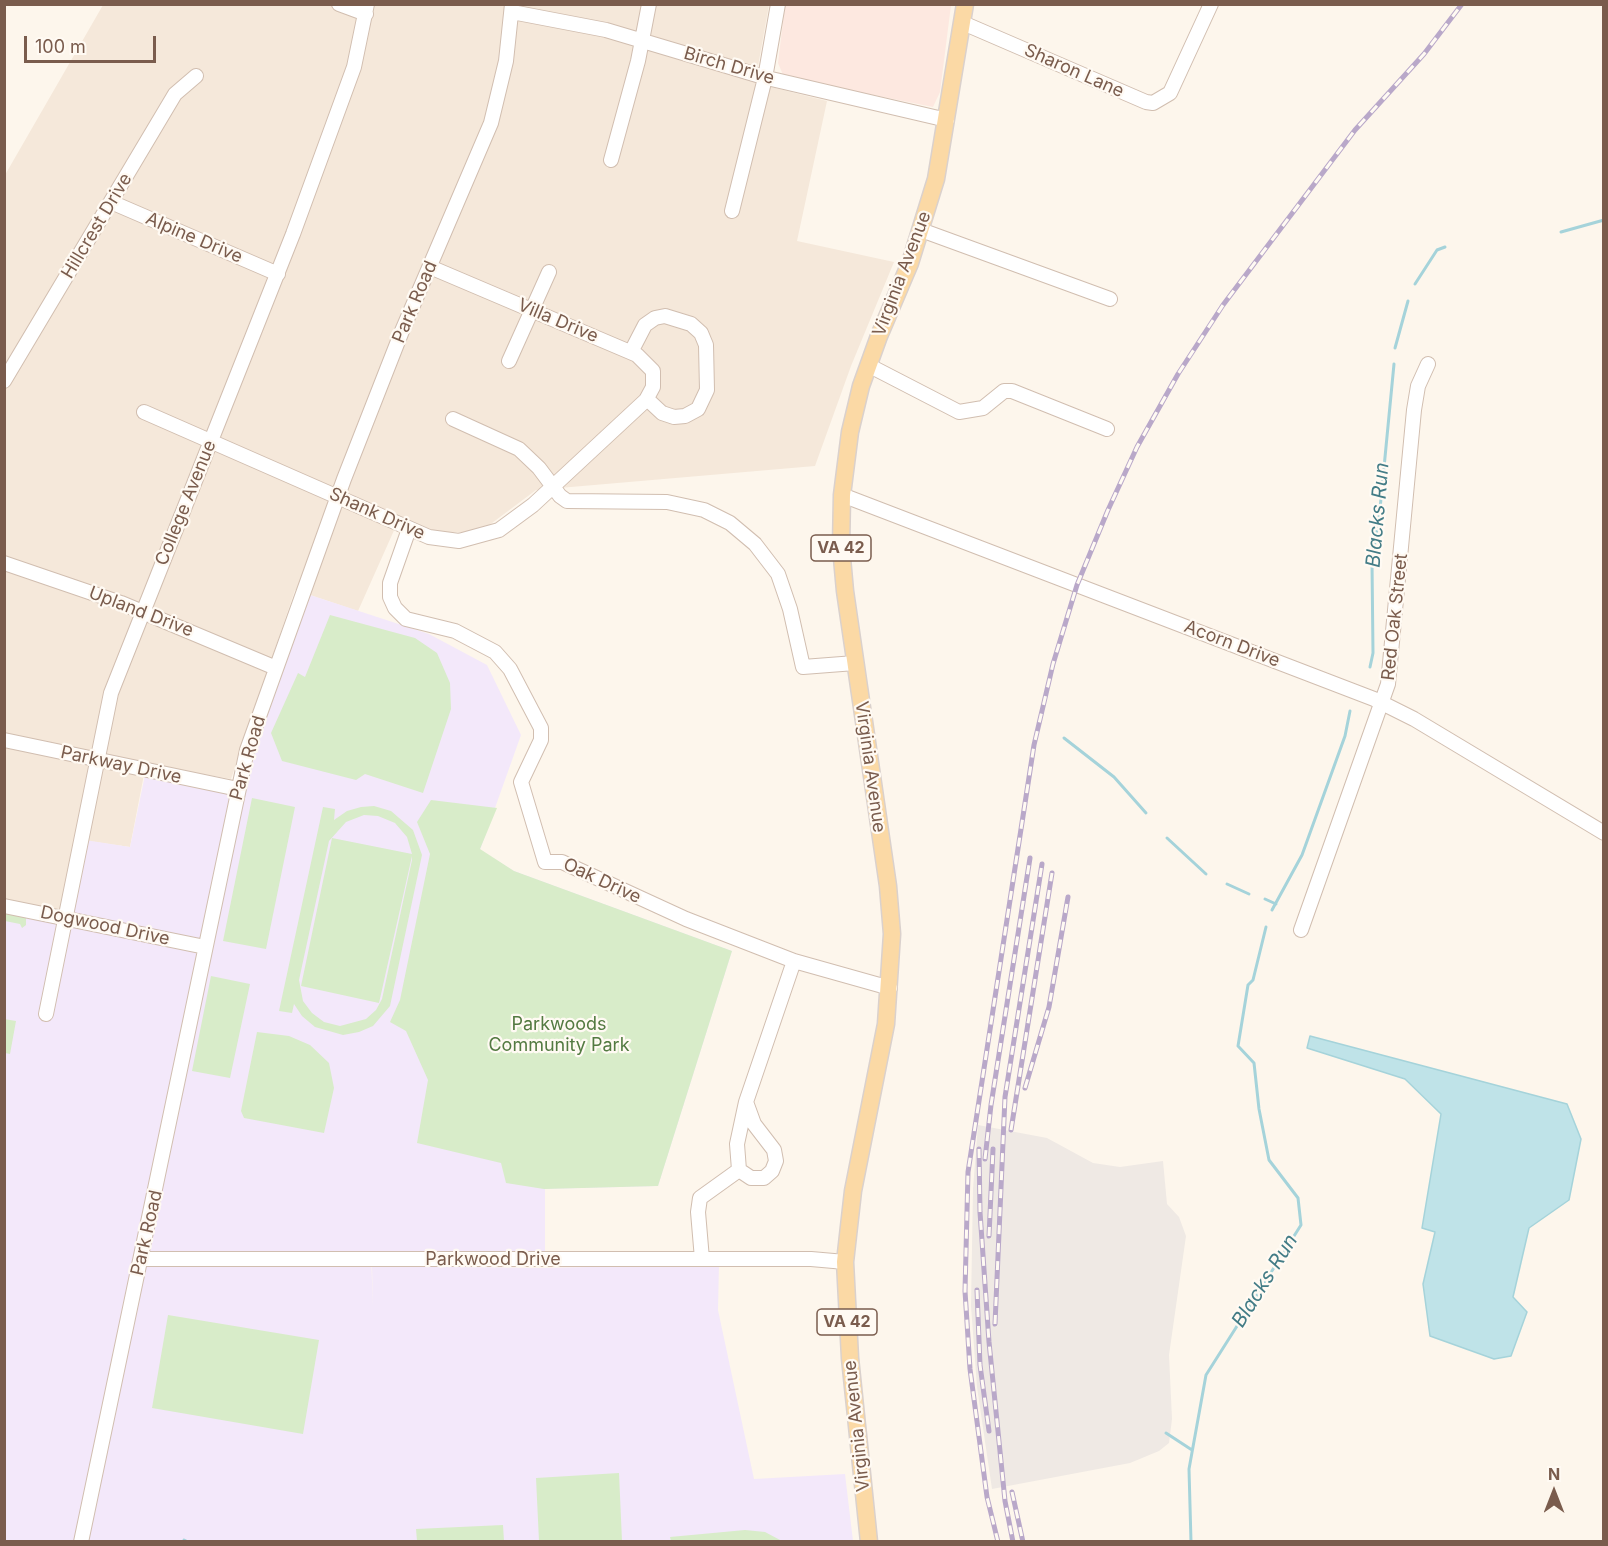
<!DOCTYPE html>
<style>
body{margin:0}
#map{position:relative;width:1608px;height:1546px;overflow:hidden;background:#fdf6ec;font-family:Inter,sans-serif}
canvas{display:block}
.frame{position:absolute;inset:0;border:6px solid #7a5c4d;pointer-events:none}
.north{position:absolute;left:1524px;top:1462px;width:60px;height:60px;-webkit-text-stroke:4px #fffaf3;paint-order:stroke;rotate:0deg;font-size:16px;font-weight:700;line-height:24px;text-align:center;color:#7a5c4d}
.north::after{content:'';display:block;margin:auto;width:21px;height:27px;background:#7a5c4d;clip-path:polygon(50% 0,100% 100%,50% 72%,0 100%)}
.scale{position:absolute;left:24px;top:36px;width:132px;height:27px;box-sizing:border-box;border:3px solid #7a5c4d;border-top:0;padding-left:8px;font-size:18px;line-height:21px;white-space:nowrap;color:#7a5c4d;-webkit-text-stroke:4px #fffaf3;paint-order:stroke}
</style>
<div id="map">
<canvas width="1608" height="1546"></canvas>
<div class="frame"></div>
<div class="north">N</div>
<div class="scale">100 m</div>
</div>
<script>
const g = document.querySelector('canvas').getContext('2d');
g.lineJoin = 'round';
function fillPath(path, color) {
  g.fillStyle = color;
  g.fill(path, 'evenodd');
}
function toPath(rows) {
  const path = new Path2D();
  for (const r of rows) {
    path.moveTo(r[0], r[1]);
    for (let i = 2; i < r.length; i += 2) path.lineTo(r[i], r[i + 1]);
  }
  return path;
}
function strokePath(path, color, width, dash) {
  g.strokeStyle = color;
  g.lineWidth = width;
  g.lineCap = dash ? 'butt' : 'round';
  g.setLineDash(dash || []);
  g.stroke(path);
}
function drawText(font, color, halo, rows, align = 'center') {
  g.font = font + ' Inter,sans-serif';
  g.lineWidth = 4.5;
  g.setLineDash([]);
  g.textBaseline = 'middle';
  g.strokeStyle = halo;
  g.fillStyle = color;
  for (const [text, x, y, turn = 0] of rows) {
    g.save();
    g.translate(x, y);
    g.rotate((+turn || 0) * Math.PI / 180);
    g.textAlign = isNaN(turn) ? turn : align;
    if (halo) g.strokeText(text, 0, 0);
    g.fillText(text, 0, 0);
    g.restore();
  }
}
const residential = toPath([
 [103,5,769,5,755,83,827,101,797,241,894,262,851,366,815,466,536,490,480,532,438,532,400,517,358,611,295,590,231,779,146,764,130,847,74,839,60,912,5,900,5,175]
]);
const commercial = toPath([
 [785,5,951,5,940,92,933,107,784,77,778,63]
]);
const industrial = toPath([
 [978,1125,1047,1138,1093,1163,1120,1167,1163,1161,1167,1204,1179,1217,1186,1236,1169,1355,1172,1419,1169,1443,1159,1451,1130,1463,992,1489,977,1387,971,1306,973,1189]
]);
const education = toPath([
 [310,595,429,634,487,665,521,735,480,850,514,871,732,951,658,1186,545,1189,545,1254,371,1254,373,1308,372,1266,543,1268,719,1264,718,1310,754,1479,845,1474,853,1541,5,1541,4,911,68,925,85,840,130,847,145,775,243,795,253,749]
]);
const green = toPath([
 [330,615,415,638,437,653,450,683,451,709,423,793,365,774,356,780,282,761,271,733,298,673,305,677],
 [252,798,295,807,266,949,223,941],
 [431,800,497,808,480,849,514,871,732,951,658,1186,544,1189,506,1183,501,1163,417,1143,428,1080,406,1031,390,1022,400,1000,430,854,417,822],
 [323,807,335,809,334,820,347,811,361,807,374,806,391,811,413,830,422,855,390,1006,373,1026,359,1032,343,1035,315,1027,302,1016,294,1004,292,1013,279,1011],
 [364,815,378,816,395,823,407,837,412,854,332,838,301,986,379,1003,412,856,412,860,382,999,376,1010,366,1019,340,1026,324,1022,312,1013,303,1001,299,980,329,841,346,822],
 [4,911,26,917,26,925,22,928,20,924,5,921],
 [211,976,250,984,230,1078,192,1071],
 [4,1019,16,1021,10,1054,5,1053],
 [257,1032,289,1036,310,1045,329,1063,334,1088,324,1133,244,1118,241,1111],
 [168,1315,319,1340,303,1434,152,1408],
 [619,1473,622,1541,539,1541,536,1478],
 [503,1525,504,1541,417,1541,416,1529],
 [745,1530,765,1532,782,1541,671,1541,670,1537]
]);
const water = toPath([
 [1310,1036,1567,1104,1581,1139,1569,1200,1529,1228,1513,1297,1527,1312,1511,1356,1494,1359,1430,1336,1423,1284,1435,1232,1422,1228,1441,1114,1405,1079,1307,1048,1310,1036]
]);
const stream = toPath([
 [1561,232,1604,220],
 [1415,284,1437,250,1445,247],
 [1395,348,1408,301],
 [1370,667,1373,653,1372,562,1380,509,1394,364],
 [1064,738,1114,777,1146,813],
 [1167,838,1206,874],
 [1227,884,1249,894],
 [1265,899,1276,904],
 [1272,910,1302,855,1345,736,1350,711],
 [1166,1433,1192,1450],
 [184,1540,188,1542],
 [1191,1542,1189,1469,1206,1375,1301,1225,1298,1198,1269,1160,1259,1109,1254,1063,1238,1046,1248,985,1253,980,1266,927]
]);
const minor = toPath([
 [339,4,366,14],
 [512,12,606,30,767,78,947,120],
 [963,23,1146,102,1153,103,1170,93,1211,4],
 [611,160,638,61,649,4],
 [111,202,278,274],
 [732,211,765,78,778,4],
 [921,230,1110,299],
 [631,352,645,325,655,318,665,316,691,324,701,333,706,345,707,390,698,409,685,416,674,417,662,413,647,399],
 [509,361,549,272],
 [868,365,959,412,983,408,1004,391,1012,391,1107,429],
 [4,381,175,94,196,76],
 [144,412,429,537,459,541,499,530,533,505,646,400,653,387,653,371,637,355,430,267],
 [453,419,519,449,539,468,560,496,567,501,667,502,704,510,730,523,755,544,778,574,790,609,803,667,855,663],
 [842,495,1374,699,1414,719,1604,833],
 [409,529,390,583,390,597,395,608,406,619,455,631,495,652,510,669,541,728,541,740,521,782,545,862,562,862,686,919,794,961,890,988],
 [4,563,121,603,276,668],
 [4,740,238,789],
 [4,906,205,947],
 [1301,930,1388,684,1414,410,1418,386,1428,364],
 [46,1014,111,693,293,234,354,67,367,4],
 [746,1102,737,1144,739,1170,751,1178,764,1178,772,1171,776,1161,774,1150,754,1124,746,1102,794,961],
 [142,1259,811,1259,845,1262],
 [702,1259,698,1212,700,1198,739,1170],
 [81,1542,247,750,344,479,402,331,491,123,506,61,512,4]
]);
const major = toPath([
 [869,1542,850,1358,845,1262,853,1191,886,1024,892,934,888,886,845,591,841,547,842,495,850,432,861,386,879,336,910,263,936,179,965,4]
]);
const rail = toPath([
 [1025,1088,1049,1007,1068,897],
 [1011,1130,1052,873],
 [979,1149,980,1212,989,1342,1005,1501,1013,1542],
 [985,1159,991,1105,1030,858],
 [989,1236,993,1149],
 [977,1290,980,1365,989,1431],
 [995,1324,1005,1097,1042,864],
 [1012,1492,1023,1542],
 [998,1542,987,1497,970,1369,965,1291,968,1172,1034,745,1053,664,1077,585,1108,510,1137,447,1178,374,1223,305,1355,130,1424,54,1462,4]
]);
const shields = [
 [841,548,60],
 [847,1322,60]
];
const shieldNames = [
 ["VA 42",841,548],
 ["VA 42",847,1322]
];
const streetNames = [
 ["Birch Drive",729,66,16],
 ["Sharon Lane",1074,71,24],
 ["Hillcrest Drive",97,226,-59],
 ["Alpine Drive",194,238,23],
 ["Virginia Avenue",902,274,-69],
 ["Park Road",415,302,-67],
 ["Villa Drive",558,321,23],
 ["College Avenue",186,503,-68],
 ["Shank Drive",377,514,24],
 ["Upland Drive",141,612,21],
 ["Red Oak Street",1395,617,-84],
 ["Acorn Drive",1232,644,21],
 ["Park Road",248,758,-74],
 ["Parkway Drive",121,765,12],
 ["Virginia Avenue",870,767,82],
 ["Oak Drive",602,881,25],
 ["Dogwood Drive",105,926,12],
 ["Park Road",147,1233,-77],
 ["Parkwood Drive",493,1260],
 ["Virginia Avenue",857,1426,-96]
];
const parkNames = [
 ["Parkwoods",559,1025],
 ["Community Park",559,1046]
];
const waterNames = [
 ["Blacks Run",1378,515,-85],
 ["Blacks Run",1265,1281,-58]
];
fillPath(residential, '#f5e8da');
fillPath(commercial, '#fde8e0');
fillPath(industrial, '#efe9e4');
fillPath(education, '#f3e8fa');
fillPath(green, '#d8ecc9');
fillPath(water, '#bfe3e8');
strokePath(water, '#a5d3da', 1.5);
strokePath(stream, '#a5d3da', 3);
strokePath(minor, '#d1beb0', 16);
strokePath(major, '#dad1cd', 19);
strokePath(minor, '#fff', 14);
strokePath(major, '#fbd9a5', 16);
strokePath(rail, '#b9a8c9', 5);
strokePath(rail, '#fffaf3', 3, [9]);
for (const [x, y, w] of shields) {
  const box = new Path2D();
  box.roundRect(x - w / 2, y - 13, w, 26, 4.5);
  g.fillStyle = '#fffaf3';
  g.fill(box);
  strokePath(box, '#7a5c4d', 1.5);
}
drawText('bold 16px', '#7a5c4d', null, shieldNames);
drawText('18px', '#7a5c4d', '#fffaf3', streetNames);
drawText('18px', '#537a41', '#fffaf3', parkNames);
drawText('italic 20px', '#437c86', '#fffaf3', waterNames);
</script>
